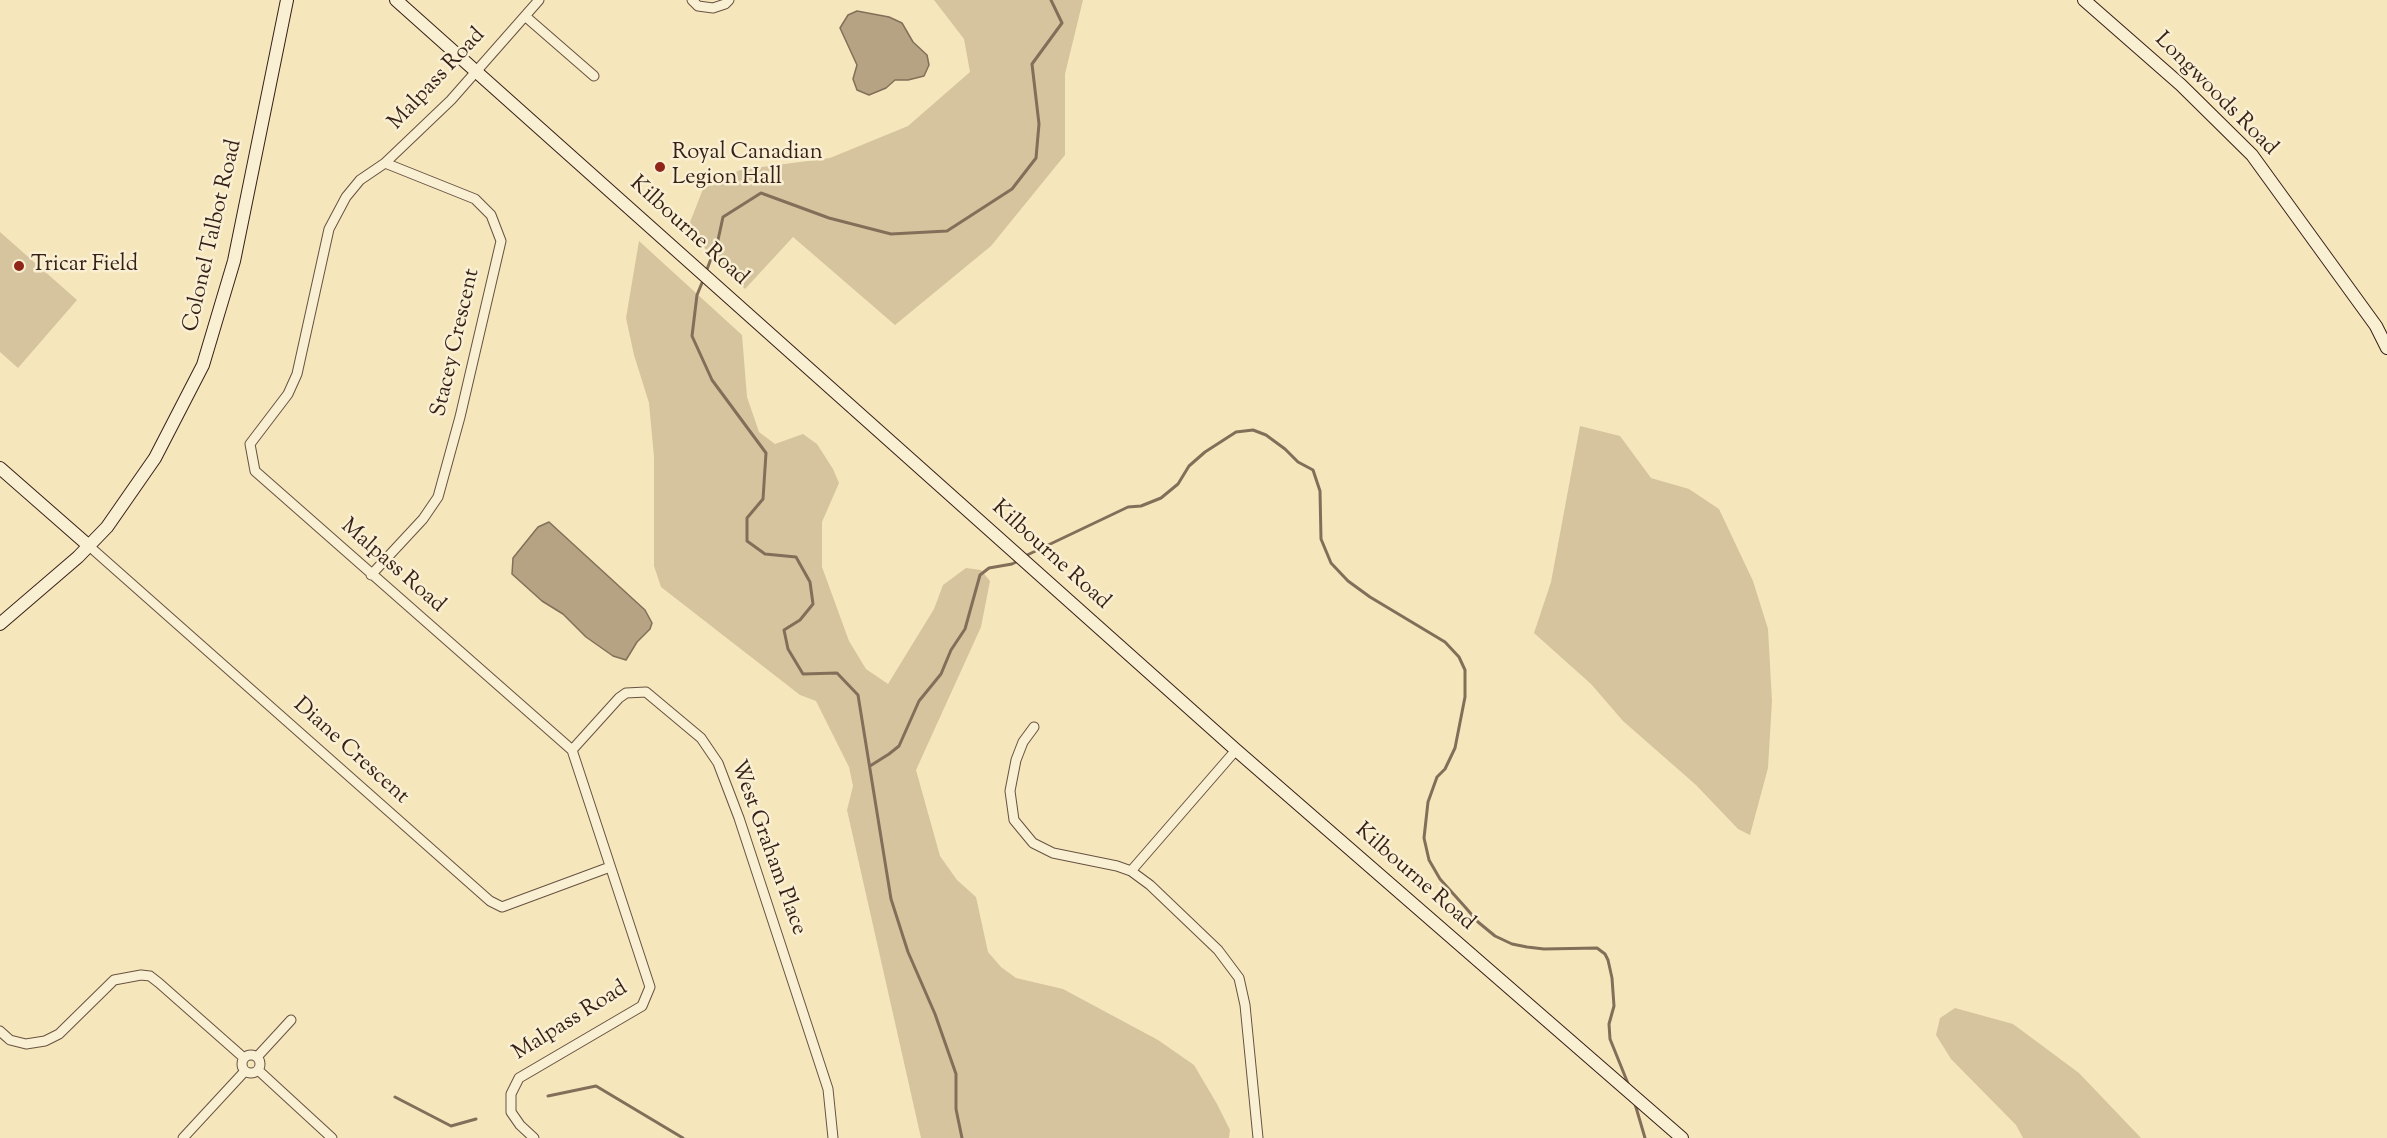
<!DOCTYPE html>
<style>
body{margin:0}
canvas{display:block;background:#f6e6bb}
</style>
<canvas width="2387" height="1138"></canvas>
<script>
const g = document.querySelector('canvas').getContext('2d');
g.lineJoin = 'round';
function fillPath(path, color) {
  g.fillStyle = color;
  g.fill(path, 'evenodd');
}
function toPath(rows) {
  const path = new Path2D();
  for (const r of rows) {
    if (r.length === 3) {
      path.moveTo(r[0] + r[2], r[1]);
      path.arc(r[0], r[1], r[2], 0, 2 * Math.PI);
      continue;
    }
    path.moveTo(r[0], r[1]);
    for (let i = 2; i < r.length; i += 2) path.lineTo(r[i], r[i + 1]);
  }
  return path;
}
function strokePath(path, color, width, dash) {
  g.strokeStyle = color;
  g.lineWidth = width;
  g.lineCap = dash ? 'butt' : 'round';
  g.setLineDash(dash || []);
  g.stroke(path);
}
function drawText(font, color, halo, rows, align = 'center') {
  g.font = font + ' "Sorts Mill Goudy",serif';
  g.lineWidth = 5;
  g.setLineDash([]);
  g.textBaseline = 'middle';
  g.strokeStyle = halo;
  g.fillStyle = color;
  for (const [text, x, y, turn = 0] of rows) {
    g.save();
    g.translate(x, y);
    g.rotate((+turn || 0) * Math.PI / 180);
    g.textAlign = isNaN(turn) ? turn : align;
    if (halo) g.strokeText(text, 0, 0);
    g.fillText(text, 0, 0);
    g.restore();
  }
}
const green = toPath([
 [934,0,1083,0,1065,74,1065,155,991,246,895,325,793,237,745,289,713,254,685,235,703,189,740,170,830,158,908,126,970,72,964,39],
 [0,232,77,300,18,368,0,352],
 [639,241,742,335,747,397,759,432,775,444,803,434,817,444,833,469,839,483,822,522,822,567,849,641,866,669,888,684,934,609,943,585,966,568,981,570,990,581,981,627,916,770,940,856,957,880,976,897,988,952,1001,967,1016,978,1063,989,1158,1040,1194,1065,1217,1104,1230,1130,1229,1138,921,1138,847,810,853,786,849,767,816,701,800,695,661,587,654,566,654,457,649,403,634,355,626,318],
 [1580,426,1620,436,1651,478,1689,489,1719,509,1753,581,1768,629,1772,701,1768,768,1750,835,1738,829,1696,785,1623,721,1591,684,1534,633,1551,582],
 [1955,1008,2013,1024,2079,1073,2141,1138,2023,1138,2016,1125,1951,1059,1936,1035,1940,1018]
]);
const water = toPath([
 [857,11,889,17,902,23,913,42,927,55,929,65,924,76,908,80,895,80,886,88,869,95,857,90,853,79,857,65,840,28,848,15,857,11],
 [549,522,645,610,652,623,650,629,637,642,626,660,613,656,586,637,563,614,542,601,512,574,513,558,538,527,549,522]
]);
const stream = toPath([
 [706,272,718,240,723,217,761,193,829,218,891,234,947,231,1012,189,1036,158,1039,124,1032,64,1062,23,1051,0],
 [704,278,697,295,692,336,712,380,766,453,763,499,747,518,747,541,765,554,796,557,810,582,813,604,800,620,784,630,788,649,803,674,837,673,858,695,891,899,908,952,935,1014,956,1074,956,1109,962,1138],
 [1023,557,1128,507,1141,506,1161,498,1178,484,1189,466,1205,452,1236,432,1253,430,1266,435,1285,449,1298,462,1313,470,1320,491,1321,539,1331,563,1348,581,1370,597,1445,642,1459,657,1465,670,1465,697,1455,748,1445,769,1437,777,1428,802,1424,838,1429,860,1440,879,1466,908,1478,922,1495,936,1512,944,1527,947,1544,949,1597,948,1605,954,1608,960,1612,978,1614,1006,1609,1024,1610,1039,1629,1086],
 [870,766,889,754,899,746,919,701,941,674,951,650,965,629,980,575,989,568,1012,564,1018,561],
 [548,1096,596,1086,683,1138],
 [395,1097,451,1126,476,1119],
 [1635,1104,1645,1138]
]);
const street = toPath([
 [692,0,698,6,713,8,725,4,729,0],
 [525,16,594,76],
 [89,546,490,901,502,907,610,867],
 [371,575,423,519,438,497,460,417,501,241,491,215,475,199,385,163],
 [1034,727,1023,742,1016,760,1010,791,1014,820,1033,843,1053,853,1117,866,1131,871,1236,750],
 [572,750,619,698,626,693,646,692,701,738,718,763,739,818,828,1089,833,1138],
 [1131,871,1150,885,1218,950,1239,978,1245,1005,1258,1138],
 [0,1031,10,1040,26,1044,45,1041,59,1034,114,980,141,975,150,976,159,983,244,1058],
 [251,1064,9],
 [257,1057,291,1020],
 [258,1070,332,1138],
 [183,1138,245,1071],
 [534,1138,520,1125,511,1112,511,1094,519,1078,642,1006,650,987,572,750,255,471,250,444,288,394,297,374,329,229,346,197,360,180,385,163,451,100,539,0]
]);
const secondary = toPath([
 [396,0,1236,750,1682,1138],
 [2084,0,2181,85,2252,155,2376,326,2387,348],
 [0,468,89,546],
 [0,624,78,557,107,527,155,458,203,365,234,261,287,0]
]);
const markers = [
 [660,167,6,"#8f2418"],
 [19,266,6,"#8f2418"]
];
const streetNames = [
 ["Malpass Road",438,80,-47],
 ["Longwoods Road",2215,95,45],
 ["Kilbourne Road",688,232,42],
 ["Colonel Talbot Road",214,236,-77],
 ["Stacey Crescent",457,343,-77],
 ["Kilbourne Road",1050,556,42],
 ["Malpass Road",392,567,41],
 ["Diane Crescent",350,752,42],
 ["West Graham Place",767,848,70],
 ["Kilbourne Road",1414,878,41],
 ["Malpass Road",571,1022,-32]
];
const poiNames = [
 ["Royal Canadian",672,154],
 ["Legion Hall",672,179],
 ["Tricar Field",31,266]
];
fillPath(green, '#d6c49f');
fillPath(water, '#b5a384');
strokePath(water, '#836f59', 1.5);
strokePath(stream, '#836f59', 3);
strokePath(street, '#675241', 11);
strokePath(secondary, '#372018', 14);
strokePath(street, '#f9efd3', 9);
strokePath(secondary, '#f9efd3', 12);
for (const [x, y, r, color] of markers) {
  const dot = new Path2D();
  dot.arc(x, y, r, 0, 2 * Math.PI);
  g.fillStyle = color;
  g.fill(dot);
  strokePath(dot, '#f9efd3', 2);
}
drawText('22px', '#372018', '#f9efd3', streetNames);
drawText('22px', '#372018', '#f9efd3', poiNames, 'left');
</script>
